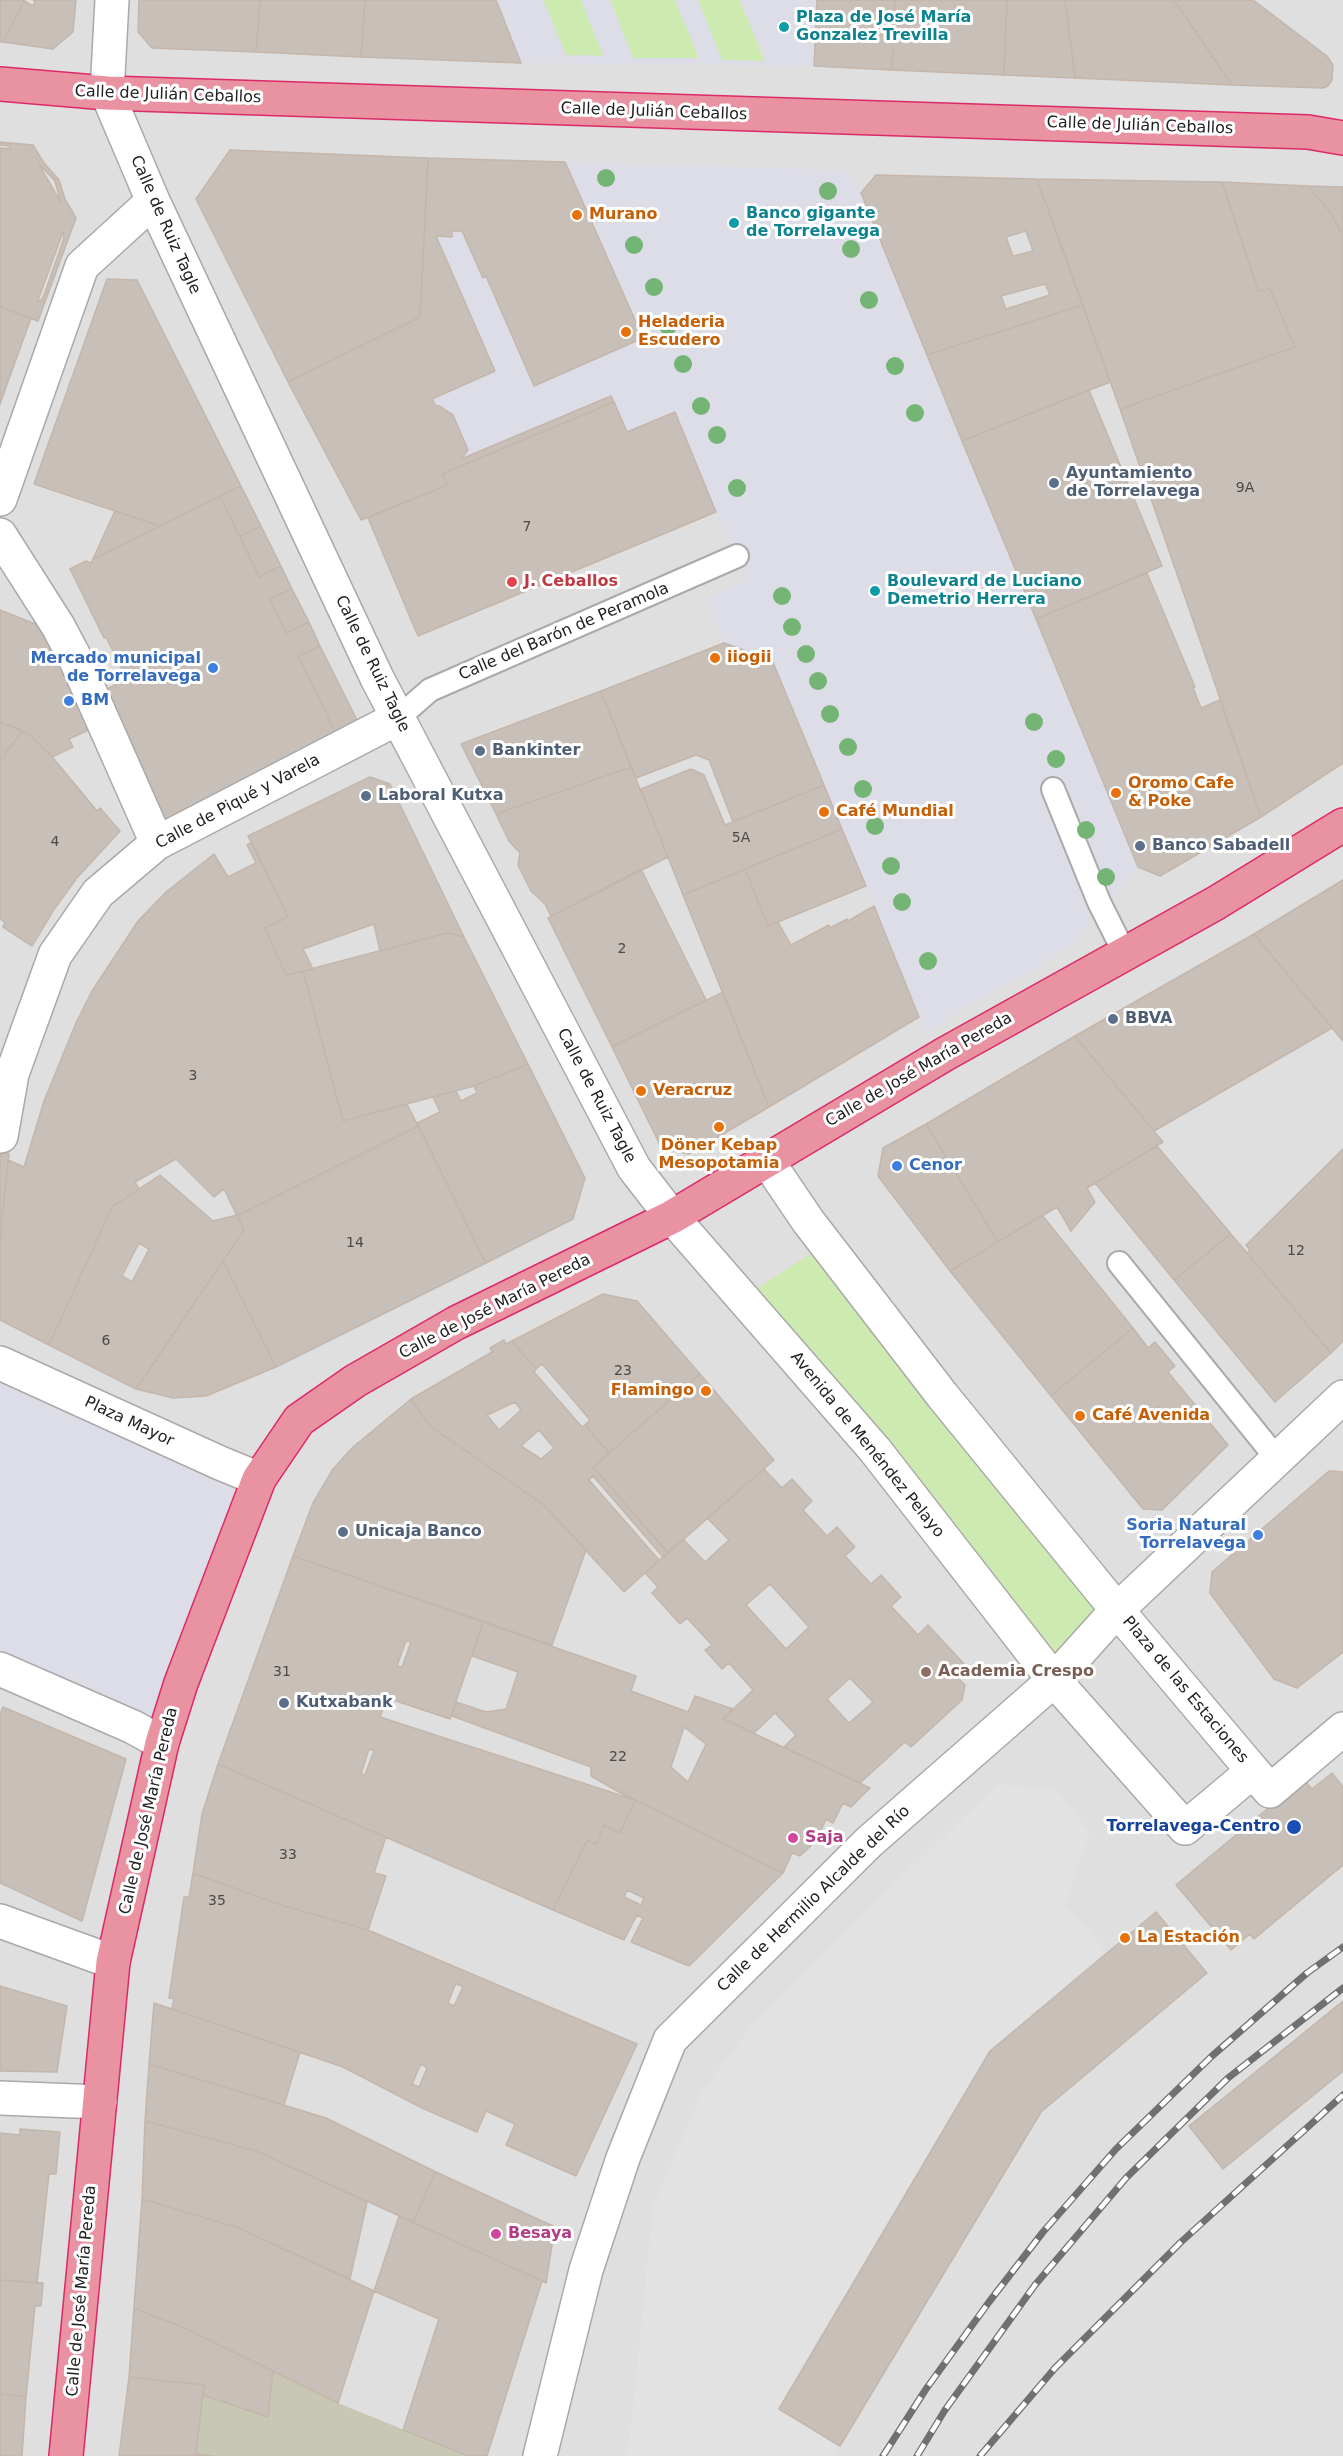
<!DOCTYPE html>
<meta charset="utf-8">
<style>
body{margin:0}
canvas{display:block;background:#f2efe9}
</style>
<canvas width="1343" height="2456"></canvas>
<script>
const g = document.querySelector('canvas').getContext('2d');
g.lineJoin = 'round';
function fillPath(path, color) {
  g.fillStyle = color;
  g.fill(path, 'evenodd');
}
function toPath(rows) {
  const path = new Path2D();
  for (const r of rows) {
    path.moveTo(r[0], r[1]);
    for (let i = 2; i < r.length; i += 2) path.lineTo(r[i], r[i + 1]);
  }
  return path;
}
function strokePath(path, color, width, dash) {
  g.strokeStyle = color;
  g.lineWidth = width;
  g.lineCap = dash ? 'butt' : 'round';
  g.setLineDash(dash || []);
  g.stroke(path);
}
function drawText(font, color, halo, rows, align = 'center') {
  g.font = font + ' "DejaVu Sans",sans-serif';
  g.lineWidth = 6;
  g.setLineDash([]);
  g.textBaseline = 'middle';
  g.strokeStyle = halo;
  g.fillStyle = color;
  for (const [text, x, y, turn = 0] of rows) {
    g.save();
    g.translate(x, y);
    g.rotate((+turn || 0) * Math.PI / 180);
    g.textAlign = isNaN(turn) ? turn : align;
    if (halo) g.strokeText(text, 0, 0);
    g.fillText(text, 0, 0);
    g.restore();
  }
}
const residential = toPath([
 [0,0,1343,0,1343,2456,0,2456]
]);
const construction = toPath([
 [273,2371,338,2403,468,2456,214,2456,196,2454,203,2395,268,2417]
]);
const grass = toPath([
 [543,0,581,0,604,56,566,55],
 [610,0,675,0,699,58,633,58],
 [698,0,740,0,765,61,722,61],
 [827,1243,1117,1610,1054,1680,744,1297]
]);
const parking = toPath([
 [998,1784,1057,1790,1090,1833,1073,1878,1066,1905,1106,1951,990,2051,777,2409,839,2446,832,2456,626,2456,631,2427,653,2206,703,2089,765,2009]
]);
const plaza = toPath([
 [496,0,543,0,566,55,603,56,581,0,610,0,633,58,699,58,675,0,698,0,722,60,765,61,740,0,817,0,814,66,521,63],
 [565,162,844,170,861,193,1138,867,1117,894,1085,909,1090,919,1079,942,925,1032,772,660,724,643,706,601,748,580,716,512,675,412,627,432,611,396,461,459,468,450,453,415,439,406,436,406,432,399,495,371,436,236,451,237,452,231,462,231,482,278,486,276,534,386,643,338],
 [0,1363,259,1479,162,1743,0,1669]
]);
const building = toPath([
 [0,0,25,0,3,42,0,42,0,0],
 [33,0,76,0,73,32,53,49,3,42,24,1,33,6,35,1,33,0],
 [139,0,260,0,256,52,152,48,138,32,139,0],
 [260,0,365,0,361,57,256,52,260,0],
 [365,0,496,0,521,63,361,57,365,0],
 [817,0,895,0,892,70,814,66,817,0],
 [895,0,1007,0,1004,75,892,70,895,0],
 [1007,0,1065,0,1075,78,1004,75,1007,0],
 [1065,0,1174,0,1232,85,1075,78,1065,0],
 [1174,0,1253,0,1327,56,1333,65,1332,80,1328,86,1323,88,1232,85,1174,0],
 [0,142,33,145,44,163,59,180,65,199,76,218,38,321,0,307,0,148,11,149,9,146,0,145,0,142],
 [39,164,55,181,61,203,56,194,39,164],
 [63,232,64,238,43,298,37,303,63,232],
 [230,150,428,158,420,317,288,382,196,199,230,150],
 [428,158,565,162,643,338,534,386,486,276,483,278,462,231,452,231,452,237,436,236,495,371,432,399,436,406,439,406,453,415,468,450,461,459,611,396,614,402,442,474,447,485,361,520,288,382,420,317,428,158],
 [876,175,1037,179,1083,305,927,355,861,193,876,175],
 [1026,231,1033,251,1013,256,1006,237,1026,231],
 [1045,284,1050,295,1006,309,1001,296,1045,284],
 [1037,179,1222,182,1258,291,1270,289,1295,347,1120,409,1037,179],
 [1222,182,1308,186,1331,213,1343,235,1343,763,1261,817,1120,409,1295,347,1270,289,1258,291,1222,182],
 [1308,186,1343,187,1343,235,1331,213,1308,186],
 [107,279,137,280,241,486,160,526,34,484,107,279],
 [1083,305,1110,382,962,441,927,355,1083,305],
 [0,307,31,318,0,404,0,307],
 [1089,390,1162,566,1036,619,962,441,1089,390],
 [614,402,627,432,675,412,716,512,418,636,368,518,447,485,442,474,614,402],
 [241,486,261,526,240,536,220,496,241,486],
 [220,496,259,577,281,566,292,589,270,599,286,633,309,622,320,646,298,656,338,738,170,833,101,692,127,679,106,637,104,638,70,569,86,561,91,563,93,559,220,496],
 [115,511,160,526,93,559,107,528,115,511],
 [261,526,281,566,259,577,240,536,261,526],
 [1147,573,1195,687,1193,688,1201,708,1220,700,1261,817,1160,876,1138,867,1036,619,1147,573],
 [292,589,309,622,286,633,270,599,292,589],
 [0,610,48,629,95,727,69,739,73,747,52,757,29,734,0,722,0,610],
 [724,643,772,660,824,785,733,822,709,760,696,755,636,778,601,691,724,643],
 [320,646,357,720,353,731,338,738,298,656,320,646],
 [601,691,631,767,496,814,461,744,601,691],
 [0,722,23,731,0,760,0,722],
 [23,731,29,734,54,759,97,811,100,808,120,831,76,879,53,911,32,946,3,927,5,922,0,919,0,760,23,731],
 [631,767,668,857,551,916,545,904,531,891,518,865,520,853,509,841,496,814,631,767],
 [691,769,704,775,725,825,824,785,842,829,683,895,641,789,691,769],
 [370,777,390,784,464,937,447,933,380,951,374,924,303,949,313,969,286,975,265,928,288,917,248,836,370,777],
 [842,829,866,886,768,926,745,869,842,829],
 [252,842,288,917,265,928,286,975,303,971,343,1121,407,1104,418,1126,237,1216,224,1189,214,1197,176,1159,135,1182,139,1189,112,1207,49,1345,0,1320,0,1244,8,1160,24,1167,44,1101,76,1023,92,991,138,921,166,892,214,854,228,877,256,863,247,845,252,842],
 [641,869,706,1000,612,1047,548,918,641,869],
 [745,869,768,926,778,922,791,945,829,925,830,928,847,919,848,921,874,906,919,1017,769,1107,683,895,745,869],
 [1343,880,1343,1041,1254,934,1343,880],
 [447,933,464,937,528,1064,474,1086,343,1121,303,971,447,933],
 [1254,934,1332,1028,1154,1131,1075,1036,1254,934],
 [723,992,769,1107,689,1154,662,1149,612,1047,723,992],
 [1075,1036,1163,1142,1087,1188,1095,1202,1071,1231,1057,1207,998,1242,926,1124,1075,1036],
 [528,1064,585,1178,573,1219,486,1263,417,1123,440,1112,433,1097,456,1091,461,1101,477,1093,474,1086,528,1064],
 [926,1124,998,1242,950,1271,878,1176,883,1148,926,1124],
 [418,1126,486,1263,276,1367,223,1261,244,1230,237,1216,418,1126],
 [0,1135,9,1155,3,1211,0,1210,0,1135],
 [1157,1146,1231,1234,1174,1280,1095,1183,1157,1146],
 [1343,1149,1343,1341,1331,1353,1247,1253,1250,1250,1246,1245,1343,1149],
 [160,1175,213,1221,237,1215,244,1230,136,1389,49,1345,112,1207,160,1175],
 [139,1243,149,1249,132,1282,122,1276,139,1243],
 [0,1210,3,1211,0,1244,0,1210],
 [1042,1215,1133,1328,1051,1396,950,1271,1042,1215],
 [1231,1234,1331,1353,1275,1402,1174,1280,1231,1234],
 [223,1261,276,1367,206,1396,173,1398,136,1389,223,1261],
 [603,1294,637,1301,700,1374,609,1453,585,1425,590,1420,563,1388,542,1364,536,1369,512,1341,603,1294],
 [1133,1328,1148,1348,1155,1342,1175,1366,1168,1372,1228,1445,1162,1510,1143,1509,1051,1396,1133,1328],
 [1158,1406,1164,1414,1153,1422,1146,1415,1158,1406],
 [504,1340,506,1344,512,1341,536,1369,534,1372,582,1427,585,1425,609,1453,593,1467,668,1553,663,1557,593,1476,589,1480,659,1560,624,1592,545,1506,430,1426,411,1399,492,1352,490,1348,504,1340],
 [515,1402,521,1410,499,1430,487,1415,515,1402],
 [539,1430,554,1448,541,1459,521,1446,539,1430],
 [700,1374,774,1460,668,1553,593,1467,700,1374],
 [411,1399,430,1426,545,1506,586,1550,552,1645,293,1556,313,1503,333,1469,353,1447,411,1399],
 [764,1469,782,1488,792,1479,812,1501,803,1510,827,1536,837,1527,855,1547,845,1556,871,1584,881,1575,901,1597,891,1606,918,1635,928,1625,966,1666,956,1676,965,1685,962,1700,911,1747,905,1742,860,1783,784,1747,796,1735,775,1713,754,1733,723,1719,753,1690,729,1663,722,1669,705,1650,712,1645,687,1618,680,1624,652,1593,658,1587,645,1573,683,1539,705,1562,729,1540,707,1518,764,1469],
 [770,1584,809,1627,786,1649,746,1605,770,1584],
 [850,1678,873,1702,849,1723,827,1699,850,1678],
 [1329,1471,1343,1472,1343,1652,1297,1688,1274,1679,1210,1593,1212,1572,1329,1471],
 [293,1556,483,1622,450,1719,387,1698,380,1717,635,1800,620,1833,604,1825,596,1844,587,1840,553,1910,218,1764,293,1556],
 [406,1641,411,1642,402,1667,397,1666,406,1641],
 [369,1749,374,1751,365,1775,361,1774,369,1749],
 [483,1622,636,1676,631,1691,688,1712,695,1696,733,1709,723,1719,870,1788,851,1807,843,1803,833,1823,826,1819,817,1840,800,1856,792,1853,783,1873,619,1792,591,1776,591,1767,452,1716,456,1702,486,1712,506,1709,518,1672,472,1656,483,1622],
 [684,1727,706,1744,688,1782,671,1767,684,1727],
 [3,1707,126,1759,82,1921,0,1883,0,1714,3,1707],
 [218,1764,386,1837,374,1873,386,1876,368,1930,281,1905,193,1873,202,1814,218,1764],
 [1332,1773,1343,1787,1343,1865,1254,1939,1250,1934,1231,1950,1176,1885,1303,1779,1312,1789,1332,1773],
 [635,1800,783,1873,689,1966,631,1942,643,1918,637,1915,624,1940,553,1910,587,1840,596,1844,604,1825,620,1833,635,1800],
 [627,1890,644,1898,641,1905,624,1897,627,1890],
 [193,1873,281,1905,368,1930,637,2044,576,2176,506,2145,515,2124,486,2111,477,2132,422,2108,343,2067,172,2009,174,1999,169,1998,184,1897,189,1897,193,1873],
 [456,1983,463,1987,454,2006,448,2003,456,1983],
 [421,2064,427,2068,419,2087,412,2084,421,2064],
 [1156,1912,1207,1973,1041,2112,840,2446,779,2409,990,2051,1156,1912],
 [0,1986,67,2006,57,2072,0,2071,0,1986],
 [1343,2001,1343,2071,1223,2169,1189,2126,1343,2001],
 [154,2003,300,2052,284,2105,149,2064,154,2003],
 [149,2064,326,2118,436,2172,413,2222,256,2151,145,2121,149,2064],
 [145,2121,256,2151,367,2202,350,2279,236,2227,142,2199,145,2121],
 [20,2129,60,2132,56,2174,49,2174,37,2283,0,2280,0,2133,20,2135,20,2129],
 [436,2172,555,2227,546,2283,413,2222,436,2172],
 [142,2199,236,2227,374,2291,338,2403,189,2330,134,2308,142,2199],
 [399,2216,542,2281,487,2456,468,2456,403,2430,439,2319,374,2291,399,2216],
 [0,2280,43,2283,41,2306,35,2306,26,2397,0,2394,0,2280],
 [134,2308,189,2330,273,2371,268,2417,203,2395,204,2385,129,2377,134,2308],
 [129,2377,204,2385,196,2454,214,2456,119,2456,129,2377],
 [0,2394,26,2397,22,2456,0,2456,0,2394]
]);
const lane = toPath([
 [398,718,430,690,737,556],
 [1053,789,1099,902,1125,954],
 [1119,1263,1278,1460]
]);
const street = toPath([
 [112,0,107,93,153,201,377,678,634,1168,672,1217,875,1450,1054,1680,1185,1828,1253,1771,1117,1610,942,1395,808,1221,766,1159],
 [0,499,82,266,153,201],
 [0,535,58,626,75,658,157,843],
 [1,1136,12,1074,55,955,98,893,157,843,398,718],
 [0,1363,220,1463,259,1479],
 [0,1669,133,1727,162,1743],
 [1253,1771,1270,1791,1343,1729],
 [0,1921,113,1962],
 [0,2098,100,2102],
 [540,2456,586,2270,623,2158,670,2040,869,1842,1054,1680,1117,1610,1343,1397]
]);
const highway = toPath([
 [0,84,107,93,1308,132,1343,138],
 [66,2456,113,1962,162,1743,181,1683,259,1479,299,1420,355,1381,456,1323,672,1217,945,1054,1216,903,1343,825]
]);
const rail = toPath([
 [883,2456,926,2389,989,2302,1043,2232,1116,2149,1212,2056,1307,1973,1343,1947],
 [917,2456,945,2410,1035,2285,1126,2178,1228,2078,1343,1988],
 [980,2456,1055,2368,1181,2242,1343,2095]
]);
const trees = [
 [606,178],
 [828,191],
 [634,245],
 [851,249],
 [654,287],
 [869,300],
 [668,326],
 [683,364],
 [895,366],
 [701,406],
 [915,413],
 [717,435],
 [737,488],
 [782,596],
 [792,627],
 [806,654],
 [818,681],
 [830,714],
 [1034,722],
 [848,747],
 [1056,759],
 [863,789],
 [875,826],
 [1086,830],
 [891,866],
 [1106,877],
 [902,902],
 [928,961]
];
const markers = [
 [784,27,6,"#0f9aa8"],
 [577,215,6,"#e8710a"],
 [734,223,6,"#0f9aa8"],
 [626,332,6,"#e8710a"],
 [1054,483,6,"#5c6f8a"],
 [512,582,6,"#e0444e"],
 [875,591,6,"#0f9aa8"],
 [715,658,6,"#e8710a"],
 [213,668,6,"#3f7fe0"],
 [69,701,6,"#3f7fe0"],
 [480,751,6,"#5c6f8a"],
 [1116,793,6,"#e8710a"],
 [366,796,6,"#5c6f8a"],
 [824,812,6,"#e8710a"],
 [1140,846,6,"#5c6f8a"],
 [1113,1019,6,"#5c6f8a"],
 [641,1091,6,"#e8710a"],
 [719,1127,6,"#e8710a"],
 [897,1166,6,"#3f7fe0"],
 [706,1391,6,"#e8710a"],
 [1080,1416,6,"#e8710a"],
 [343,1532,6,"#5c6f8a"],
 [1258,1535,6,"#3f7fe0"],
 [926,1672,6,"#8d6e63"],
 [284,1703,6,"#5c6f8a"],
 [1294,1827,8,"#1a4fb4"],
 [793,1838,6,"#d1479c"],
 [1125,1938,6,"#e8710a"],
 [496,2234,6,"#d1479c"]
];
const numberNames = [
 ["9A",1245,488],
 ["7",527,527],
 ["5A",741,838],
 ["4",55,842],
 ["2",622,949],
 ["3",193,1076],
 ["14",355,1243],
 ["12",1296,1251],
 ["6",106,1341],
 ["23",623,1371],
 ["31",282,1672],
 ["22",618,1757],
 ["33",288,1855],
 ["35",217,1901]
];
const cultureNames = [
 ["Plaza de José María",796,18],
 ["Gonzalez Trevilla",796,36],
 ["Banco gigante",746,214],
 ["de Torrelavega",746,232],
 ["Boulevard de Luciano",887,582],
 ["Demetrio Herrera",887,600]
];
const streetNames = [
 ["Calle de Julián Ceballos",168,95,2],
 ["Calle de Julián Ceballos",654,112,2],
 ["Calle de Julián Ceballos",1140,126,2],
 ["Calle de Ruiz Tagle",165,225,66],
 ["Calle del Barón de Peramola",564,632,-23],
 ["Calle de Ruiz Tagle",372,664,64],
 ["Calle de Piqué y Varela",238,802,-28],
 ["Calle de José María Pereda",919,1070,-30],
 ["Calle de Ruiz Tagle",596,1096,62],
 ["Calle de José María Pereda",495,1307,-27],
 ["Plaza Mayor",129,1422,25],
 ["Avenida de Menéndez Pelayo",867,1445,51],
 ["Plaza de las Estaciones",1185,1690,50],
 ["Calle de José María Pereda",149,1811,-77],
 ["Calle de Hermilio Alcalde del Río",814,1899,-44],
 ["Calle de José María Pereda",82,2291,-85]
];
const foodNames = [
 ["Murano",589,215],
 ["Heladeria",638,323],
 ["Escudero",638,341],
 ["iiogii",727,658],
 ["Oromo Cafe",1128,784],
 ["& Poke",1128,802],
 ["Café Mundial",836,812],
 ["Veracruz",653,1091],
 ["Döner Kebap",719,1146,"center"],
 ["Mesopotamia",719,1164,"center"],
 ["Flamingo",694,1391,"right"],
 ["Café Avenida",1092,1416],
 ["La Estación",1137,1938]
];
const serviceNames = [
 ["Ayuntamiento",1066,474],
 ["de Torrelavega",1066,492],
 ["Bankinter",492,751],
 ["Laboral Kutxa",378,796],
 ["Banco Sabadell",1152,846],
 ["BBVA",1125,1019],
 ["Unicaja Banco",355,1532],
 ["Kutxabank",296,1703]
];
const healthNames = [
 ["J. Ceballos",524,582]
];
const shopNames = [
 ["Mercado municipal",201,659],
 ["de Torrelavega",201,677],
 ["BM",81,701,"left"],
 ["Cenor",909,1166,"left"],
 ["Soria Natural",1246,1526],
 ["Torrelavega",1246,1544]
];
const educationNames = [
 ["Academia Crespo",938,1672]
];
const transitNames = [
 ["Torrelavega-Centro",1280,1827]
];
const hotelNames = [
 ["Saja",805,1838],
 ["Besaya",508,2234]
];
fillPath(residential, '#e0dfdf');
fillPath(construction, '#c7c7b4');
fillPath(grass, '#cdebb0');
fillPath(parking, '#e2e2e2');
fillPath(plaza, '#dddde8');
fillPath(building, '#c7bfb8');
strokePath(building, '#c4b6ab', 1.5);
strokePath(lane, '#a9a9a9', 26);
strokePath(street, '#a9a9a9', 36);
strokePath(highway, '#dc2a67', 36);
strokePath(lane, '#fff', 22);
strokePath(street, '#fff', 33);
strokePath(highway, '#e892a2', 33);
strokePath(rail, '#707070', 7);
strokePath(rail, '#fff', 4.5, [14]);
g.fillStyle = '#74b475';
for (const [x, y] of trees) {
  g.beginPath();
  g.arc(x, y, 9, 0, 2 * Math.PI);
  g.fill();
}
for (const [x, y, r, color] of markers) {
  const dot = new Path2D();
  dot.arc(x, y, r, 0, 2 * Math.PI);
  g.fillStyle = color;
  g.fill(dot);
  strokePath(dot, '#fff', 2);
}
drawText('14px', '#4b4948', null, numberNames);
drawText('bold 16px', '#0d838f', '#fff', cultureNames, 'left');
drawText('16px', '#222', '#fff', streetNames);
drawText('bold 16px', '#c56008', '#fff', foodNames, 'left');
drawText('bold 16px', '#4e5e75', '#fff', serviceNames, 'left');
drawText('bold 16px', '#be3a42', '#fff', healthNames, 'left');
drawText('bold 16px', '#366cbe', '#fff', shopNames, 'right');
drawText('bold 16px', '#785e54', '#fff', educationNames, 'left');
drawText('bold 16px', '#164399', '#fff', transitNames, 'right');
drawText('bold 16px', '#b23c85', '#fff', hotelNames, 'left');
</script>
